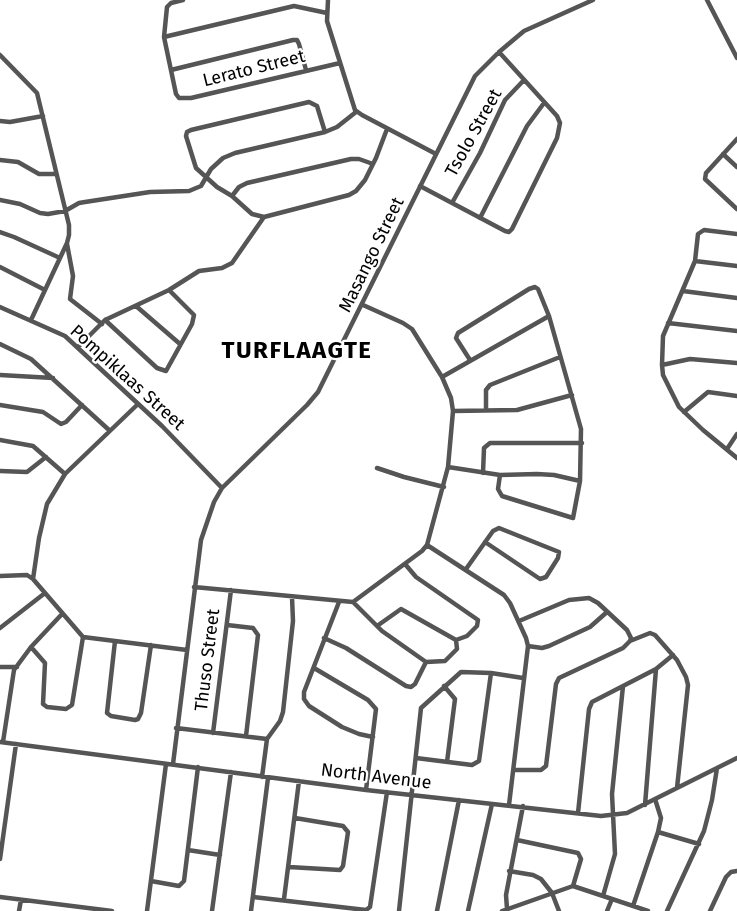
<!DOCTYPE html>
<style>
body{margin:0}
canvas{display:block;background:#fff}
</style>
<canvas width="737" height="911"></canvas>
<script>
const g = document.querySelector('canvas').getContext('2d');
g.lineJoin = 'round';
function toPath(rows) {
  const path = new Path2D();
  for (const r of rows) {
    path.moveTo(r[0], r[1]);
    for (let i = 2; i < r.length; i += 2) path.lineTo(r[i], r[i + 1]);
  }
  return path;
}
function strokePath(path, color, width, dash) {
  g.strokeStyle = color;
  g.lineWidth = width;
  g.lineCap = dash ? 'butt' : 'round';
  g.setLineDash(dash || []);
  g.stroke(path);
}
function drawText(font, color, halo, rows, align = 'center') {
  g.font = font + ' "Fira Sans",sans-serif';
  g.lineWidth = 4.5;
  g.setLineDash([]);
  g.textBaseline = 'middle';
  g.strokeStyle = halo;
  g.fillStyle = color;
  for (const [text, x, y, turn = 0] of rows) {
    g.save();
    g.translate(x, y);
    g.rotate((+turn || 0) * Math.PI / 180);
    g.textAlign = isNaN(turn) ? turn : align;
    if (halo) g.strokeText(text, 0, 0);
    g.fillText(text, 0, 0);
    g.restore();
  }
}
const minor = toPath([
 [183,0,171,3,167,7,164,37,176,94,179,98,191,98,340,63],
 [328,0,327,21,355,110,362,115,436,154],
 [707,0,737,58],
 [164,37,294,6,327,13],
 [0,55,37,93,69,225,69,235,67,243,31,320],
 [171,70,293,40,297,40,299,44,306,70],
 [0,121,10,122,43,116],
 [325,132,317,106,309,102,191,130,187,132,186,136,196,168,217,187,232,196,252,214,264,217,349,195,356,191,365,180,376,158,387,129],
 [737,139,706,173,705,179,737,209],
 [723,154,737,167],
 [0,160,18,162,39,174,56,174],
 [420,186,505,231,509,232,512,229,557,138,560,123,557,116,499,52],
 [232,196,239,187,247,183,351,159,359,159,373,164],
 [0,200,20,204,40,213,48,214,65,211,79,203,85,202,150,192,189,191,201,186,211,169,223,158,235,153,325,132,337,127,356,112],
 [452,203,480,153,505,100,524,80],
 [480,218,527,126,544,103],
 [0,232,14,237,60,258],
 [737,234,704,230,698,234,695,261,663,336,662,365,663,375,679,407,703,430,737,458],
 [67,244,73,276,70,299,102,324],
 [695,261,737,266],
 [0,267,45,290],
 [683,291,737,298],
 [136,306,180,344],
 [0,307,65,336,162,426,222,488],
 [105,320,157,368,166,371,192,324,194,315,169,290],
 [668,323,737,331],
 [0,344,31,359,109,430],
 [78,347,105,320,169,290,199,271,222,268,232,263,264,217],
 [470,360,456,338,458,333,529,289,535,287,538,289,549,316,581,429,580,481,573,518,502,496,498,489,500,475],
 [662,365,690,359,737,363],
 [0,375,53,378],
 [442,377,549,316],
 [0,405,43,412,61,424,66,422,82,405],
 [486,410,486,390,490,385,560,357],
 [453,411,517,410,572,395],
 [684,412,708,392,737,396],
 [0,440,33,446,65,474],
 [727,449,737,434],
 [448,467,500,475,537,474,554,475,580,481],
 [377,468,404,477,444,487],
 [0,471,27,472,46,457],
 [483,473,484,448,490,443,582,443],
 [427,545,504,595,510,603,526,638,528,646,509,805],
 [405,564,416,577,478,620,477,626,467,636,456,640],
 [466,569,493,531,499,528,559,552,558,558,546,577,540,579,485,542],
 [0,576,27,575,33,579,83,637,187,650],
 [33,579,39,538,47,504,65,474,138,404],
 [194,587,353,602,422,551,427,545,448,467,453,411,451,398,442,377,412,329,403,323,363,305],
 [339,602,304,692,304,699,309,706,342,727,359,734,373,737],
 [353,602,382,631,426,662,445,661,457,649,456,640],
 [227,625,253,628,258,635,246,736],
 [377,626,401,609,456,640],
 [0,628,45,593],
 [324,638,346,648,406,686,411,687,415,684,426,662],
 [115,641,107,713,111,716,135,720,138,719,141,713,151,645],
 [630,641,650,633,655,635,677,660,686,677,688,685,677,788],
 [528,646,542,648,549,646,590,627,607,612],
 [31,647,45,663,43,704,47,707,66,709,72,705,83,637],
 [0,667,17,667],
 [314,668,368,700,376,709,366,790],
 [444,686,455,699,447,762],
 [176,728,267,739,280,721,283,712,293,621,292,597],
 [213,733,231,590],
 [0,742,366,790,601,816,627,813,737,758],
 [3,742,14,670,31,647,62,614],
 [416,758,472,765,479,761,491,673],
 [173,764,201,540,214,502,222,488,307,405,318,392,475,76,499,52,524,31,593,0],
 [514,770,541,770,546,766,556,684,559,678,623,648,630,641,631,638,627,630,598,603,589,598,569,600,519,621],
 [262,777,267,739],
 [655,799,661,818,658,832],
 [645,805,656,669],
 [578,813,589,709,592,702,656,669,673,655],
 [517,840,578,853,581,859,573,886],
 [188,850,220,855],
 [0,859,16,744],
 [289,867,340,870,343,866,348,832,343,826,295,818],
 [509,871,533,875,541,879,552,893,559,911],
 [151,881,179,886,184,881,198,767],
 [603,896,615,854,612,794,623,686],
 [0,897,112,911],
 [253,897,366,910,370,907,387,792],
 [284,899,299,781],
 [633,906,658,832,699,844],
 [507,909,506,895,523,806],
 [19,911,21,900],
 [147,911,166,764],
 [212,911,231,772],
 [251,911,268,778],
 [399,911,421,708,461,672,491,673,523,678],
 [437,911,459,800],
 [468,911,492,804],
 [502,911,573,886,648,911],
 [607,911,612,899],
 [667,911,704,831,712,800,717,768],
 [710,911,726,877,731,872,737,871]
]);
const streetNames = [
 ["Lerato Street",254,69,-14],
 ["Tsolo Street",474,133,-61],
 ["Masango Street",372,255,-64],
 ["Pompiklaas Street",127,378,42],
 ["Thuso Street",208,660,-83],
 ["North Avenue",376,777,7]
];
const districtNames = [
 ["TURFLAAGTE",297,351]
];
strokePath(minor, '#555', 4.5);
drawText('18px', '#000', '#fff', streetNames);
g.letterSpacing = '1.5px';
drawText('bold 24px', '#000', '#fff', districtNames);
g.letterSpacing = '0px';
</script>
